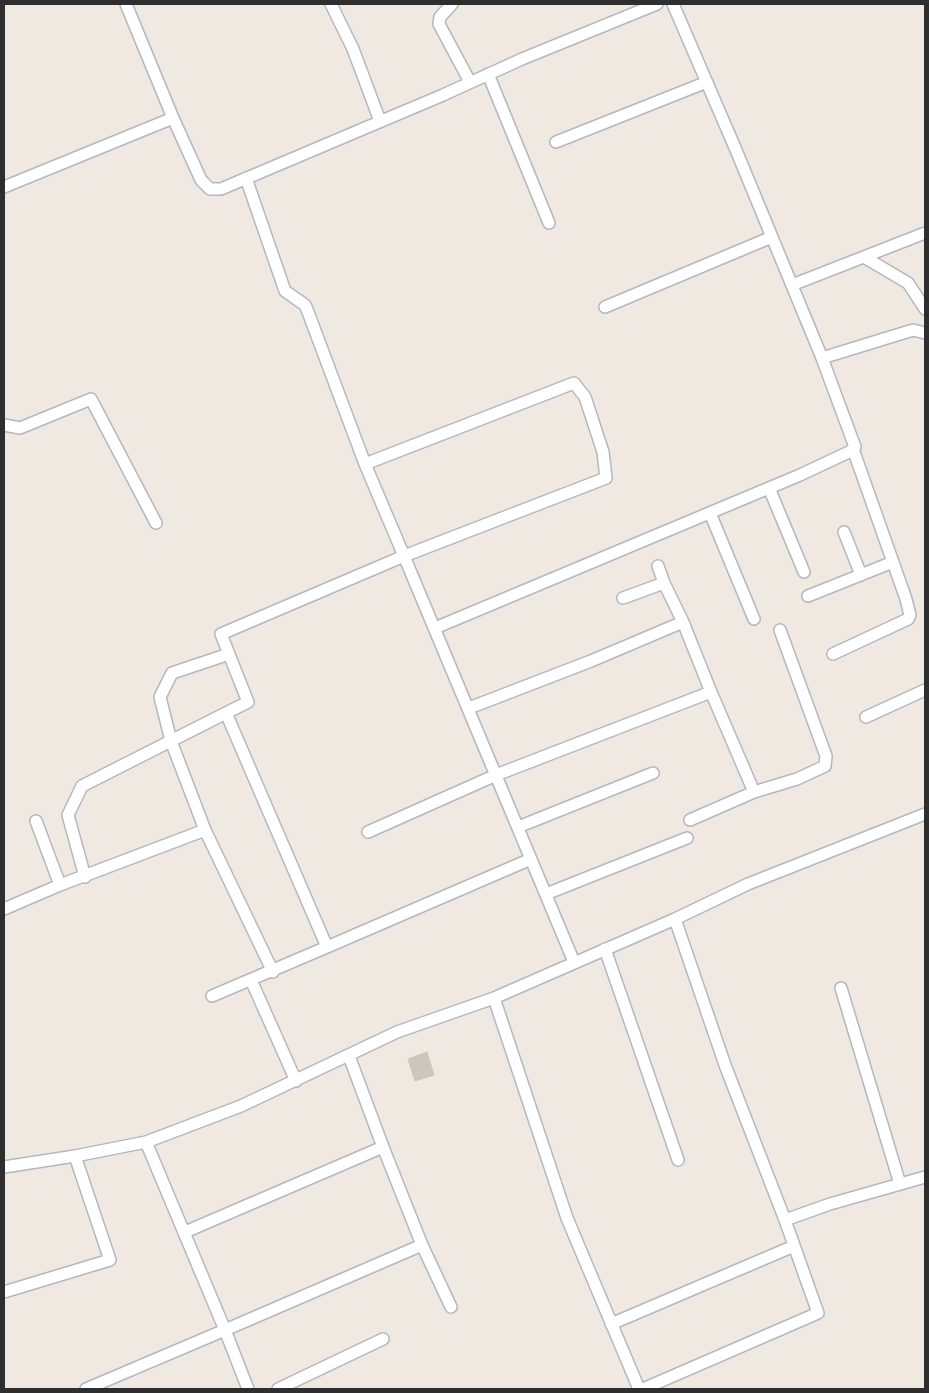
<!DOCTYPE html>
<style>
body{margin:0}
#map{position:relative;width:929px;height:1393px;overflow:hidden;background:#efe9e1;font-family:Manrope,sans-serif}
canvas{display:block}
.frame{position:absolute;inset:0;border:5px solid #2e2e2e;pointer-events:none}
</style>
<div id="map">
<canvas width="929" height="1393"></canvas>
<div class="frame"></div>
</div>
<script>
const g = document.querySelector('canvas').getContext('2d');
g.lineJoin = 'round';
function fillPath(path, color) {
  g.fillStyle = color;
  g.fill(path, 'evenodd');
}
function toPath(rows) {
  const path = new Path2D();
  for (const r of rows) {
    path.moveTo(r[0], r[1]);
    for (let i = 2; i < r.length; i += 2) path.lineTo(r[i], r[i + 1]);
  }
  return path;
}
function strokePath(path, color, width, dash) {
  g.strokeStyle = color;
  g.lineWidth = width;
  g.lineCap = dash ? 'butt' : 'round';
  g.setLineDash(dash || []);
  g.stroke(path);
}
const building = toPath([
 [427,1052,434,1075,415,1081,408,1059,427,1052]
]);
const minor = toPath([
 [126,4,173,118],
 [331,4,353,49,380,121],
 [452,4,440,17,439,24,470,82],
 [488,74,549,223],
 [556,142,707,82],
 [246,178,285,291,305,305,308,312,365,464,404,556,606,478,603,452,585,397,574,383,365,464],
 [4,187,173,118,201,180,210,189,221,189,443,95,522,59,657,4],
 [864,257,908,283,925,309],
 [792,285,925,233],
 [605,307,772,237],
 [822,358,913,330,925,333],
 [4,425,20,428,91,399,156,523],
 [769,488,804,572],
 [710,513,754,619],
 [844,532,861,575],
 [658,566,664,583],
 [808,596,893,562],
 [623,598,664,583,683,622,711,692,754,792],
 [435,628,800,475,851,451,855,447,822,358,736,150,673,4],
 [833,654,908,619,910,615,906,599,853,449],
 [469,708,591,661,683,622],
 [866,717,925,690],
 [690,820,754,792,797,779,825,766,826,756,780,630],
 [36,821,60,885],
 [518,827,653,773],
 [205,830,171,741,160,697,172,673,229,654],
 [368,832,496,775,711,692],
 [531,859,327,947,226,713,248,702,221,634,404,556,574,962],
 [85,877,68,815,82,786,226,713],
 [546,894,687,838],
 [4,909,60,885,205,830,273,972],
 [605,949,678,1160],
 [251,980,296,1081],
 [841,988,900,1184],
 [212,996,327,947],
 [494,998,567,1218,639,1389],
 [383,1147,422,1245],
 [4,1167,75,1156,146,1142,241,1106,397,1032,494,998,675,919,748,884,925,814],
 [785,1220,830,1204,925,1177],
 [185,1232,383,1147,349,1056],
 [4,1292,110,1260,75,1156],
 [611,1324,794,1246],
 [86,1389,225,1330,146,1142],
 [248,1389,225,1330,422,1245,451,1307],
 [278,1389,383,1339],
 [643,1389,818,1313,785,1220,725,1065,675,919]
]);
fillPath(building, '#cbc7bf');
strokePath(building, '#cbc5ba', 1);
strokePath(minor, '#b4b7c1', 14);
strokePath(minor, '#fff', 11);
</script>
